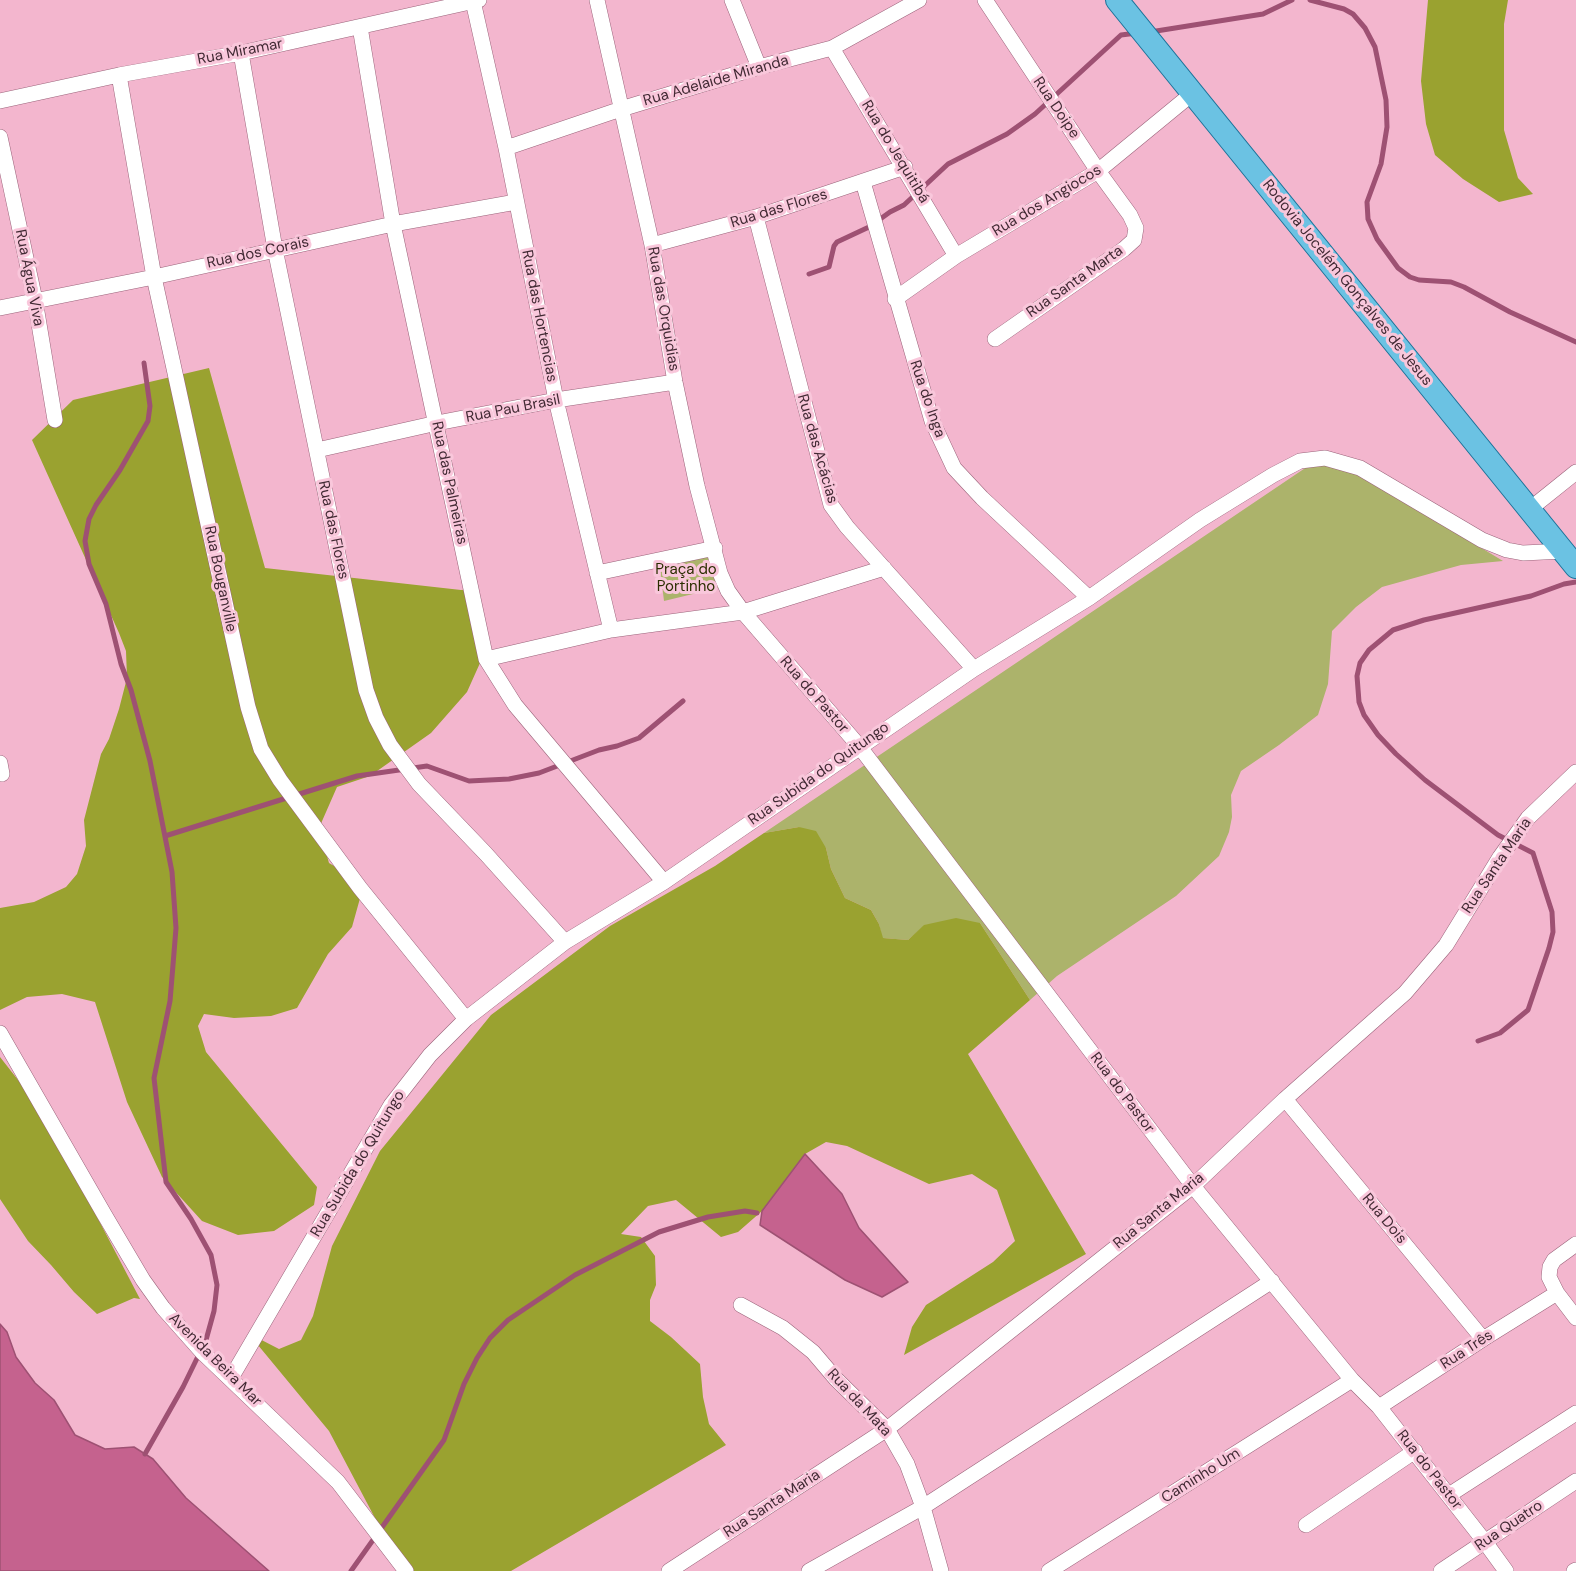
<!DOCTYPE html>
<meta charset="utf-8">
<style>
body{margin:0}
canvas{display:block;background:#f3b6ce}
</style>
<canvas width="1576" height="1571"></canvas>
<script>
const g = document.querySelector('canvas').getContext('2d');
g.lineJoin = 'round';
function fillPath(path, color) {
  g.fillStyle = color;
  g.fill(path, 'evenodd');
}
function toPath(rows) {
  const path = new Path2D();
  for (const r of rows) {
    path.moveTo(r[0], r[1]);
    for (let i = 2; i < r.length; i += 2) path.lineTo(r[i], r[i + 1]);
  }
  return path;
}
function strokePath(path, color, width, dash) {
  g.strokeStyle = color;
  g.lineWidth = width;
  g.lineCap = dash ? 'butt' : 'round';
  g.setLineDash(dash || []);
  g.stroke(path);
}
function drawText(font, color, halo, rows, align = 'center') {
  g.font = font + ' "DM Sans",sans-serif';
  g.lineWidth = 6;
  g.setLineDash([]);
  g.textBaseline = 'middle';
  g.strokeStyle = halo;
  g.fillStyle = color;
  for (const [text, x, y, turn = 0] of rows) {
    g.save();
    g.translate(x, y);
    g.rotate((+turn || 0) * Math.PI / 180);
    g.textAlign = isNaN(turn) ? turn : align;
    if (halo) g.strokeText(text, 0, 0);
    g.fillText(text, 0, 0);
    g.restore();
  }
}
const green = toPath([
 [1326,454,1503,561,1461,565,1382,587,1356,607,1332,631,1328,684,1318,715,1279,745,1241,771,1231,795,1232,817,1229,832,1219,856,1176,896,1057,976,1030,1000,980,923,925,925,908,940,882,938,879,924,871,910,845,898,831,869,826,848,799,827,764,833],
 [715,554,722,587,664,601,660,568]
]);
const forest = toPath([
 [1428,0,1508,0,1504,24,1504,130,1518,178,1533,194,1499,202,1463,179,1435,155,1426,124,1421,81],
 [209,368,265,568,461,590,471,589,480,663,467,692,431,733,370,776,337,787,319,828,329,863,364,884,352,927,328,954,297,1008,271,1016,234,1018,204,1014,198,1026,206,1052,317,1187,314,1205,274,1231,238,1235,202,1221,162,1177,127,1102,95,1002,62,994,27,997,0,1010,0,908,34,902,66,887,77,874,86,846,84,820,101,754,109,739,119,709,127,678,126,651,119,633,32,440,73,400],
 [799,827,816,831,826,848,831,869,845,898,871,910,879,924,883,938,908,940,924,925,956,918,980,923,1030,1000,968,1054,1086,1254,904,1355,912,1327,926,1305,993,1262,1015,1241,997,1190,972,1174,929,1184,847,1146,826,1142,805,1154,762,1211,738,1232,721,1237,676,1200,648,1206,621,1234,641,1237,655,1256,656,1285,650,1300,650,1321,671,1337,700,1364,703,1397,709,1424,726,1445,511,1571,403,1571,329,1431,248,1333,279,1349,301,1340,313,1316,332,1246,380,1151,491,1015,610,926,715,866,764,833],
 [0,1057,40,1108,140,1299,134,1298,97,1314,74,1292,51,1265,28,1241,0,1199]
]);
const water = toPath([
 [805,1154,842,1194,859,1228,908,1282,882,1297,845,1280,760,1225,762,1211,805,1154],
 [0,1324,7,1332,16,1357,35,1383,54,1400,75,1435,105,1449,134,1447,153,1459,186,1498,269,1571,0,1571,0,1324]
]);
const stream = toPath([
 [1310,0,1344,9,1353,14,1365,28,1375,47,1386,100,1387,127,1381,164,1367,202,1368,219,1377,239,1398,268,1410,277,1419,280,1451,282,1464,287,1510,312,1576,342],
 [1150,32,1263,14,1292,0],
 [809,274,829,267,834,246,837,242,869,227,890,212,904,205,948,164,1007,134,1035,114,1121,35,1137,33],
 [144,363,150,406,148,421,120,470,96,505,89,519,85,541,89,564,106,604,121,664,131,690,150,761,172,872,176,928,173,965,170,1001,154,1078,166,1182,191,1219,211,1255,217,1285,214,1311,206,1340,183,1387,145,1454],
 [165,836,357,776,427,766,469,781,509,779,539,773,599,750,617,746,639,738,683,701],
 [1478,1041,1500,1033,1528,1010,1549,948,1553,932,1552,912,1533,853,1498,835,1425,780,1396,754,1378,735,1364,715,1359,702,1357,676,1360,663,1369,650,1393,630,1424,620,1531,596,1564,584,1576,582],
 [351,1571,444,1440,464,1384,477,1358,490,1338,508,1320,575,1275,659,1232,708,1217,745,1211,757,1213]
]);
const street = toPath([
 [597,0,652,245,675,382,697,486,720,573,728,591,743,612,859,746,1193,1186,1352,1380,1379,1407,1485,1542,1506,1571],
 [732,0,759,67],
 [985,0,1098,171,1130,215,1136,228,1134,240,1124,249,995,339],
 [473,1,506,148,556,400,611,630],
 [360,27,393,224,486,659,515,705,664,882],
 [832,48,956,256],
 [241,53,275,249,366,690,376,718,390,745,419,784,486,854,565,942],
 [119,75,154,277,248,707,261,749,280,780,360,888,466,1019],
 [0,101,119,75,241,53,479,0],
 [0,137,35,300,55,420],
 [506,148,621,109,759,67,832,48,919,0],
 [863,182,932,421,954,468,982,498,1089,598],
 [756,217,831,505,847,527,974,669],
 [652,245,756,217,905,167],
 [895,299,956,256,1098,171,1193,93],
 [0,308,154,277,393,224,516,202],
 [317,450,437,423,556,400,675,382],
 [1530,509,1576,472],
 [597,573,715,548],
 [486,659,611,630,743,612,884,568],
 [0,763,2,774],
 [0,1033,104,1214,143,1280,163,1308,202,1352,338,1482,406,1571],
 [1285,1099,1483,1339],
 [1576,1244,1554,1260,1550,1267,1549,1277,1557,1293,1576,1318],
 [741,1305,783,1328,813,1352,836,1379,887,1429,907,1464,923,1507,941,1571],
 [231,1378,391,1105,430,1055,466,1019,565,942,664,882,974,669,1089,598,1200,520,1273,475,1300,461,1325,458,1360,468,1482,540,1507,550,1523,553,1564,551],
 [1379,1407,1483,1339,1557,1293],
 [1449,1495,1576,1413],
 [1306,1525,1415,1451],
 [669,1571,887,1429,1193,1186,1285,1099,1405,993,1446,945,1500,857,1528,818,1576,772],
 [809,1571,923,1507,1272,1281],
 [1049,1571,1352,1380],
 [1441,1571,1576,1481],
 [1574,1571,1576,1570]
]);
const primary = toPath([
 [1117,0,1576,567]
]);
const streetNames = [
 ["Rua Miramar",240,52,-11],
 ["Rua Adelaide Miranda",716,81,-16],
 ["Rua Doipe",1056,108,56],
 ["Rua do Jequitibá",895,152,59],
 ["Rua dos Angiocos",1047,201,-31],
 ["Rua das Flores",779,209,-17],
 ["Rua dos Corais",258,253,-12],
 ["Rua Água Viva",29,278,79],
 ["Rua Santa Marta",1075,282,-35],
 ["Rodovia Jocelém Gonçalves de Jesus",1347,283,51],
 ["Rua das Orquidias",663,309,80],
 ["Rua das Hortencias",539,316,79],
 ["Rua do Inga",927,399,71],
 ["Rua Pau Brasil",513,409,-11],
 ["Rua das Acácias",817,449,74],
 ["Rua das Palmeiras",449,483,78],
 ["Rua das Flores",333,530,78],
 ["Rua Bouganville",220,579,78],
 ["Rua do Pastor",814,695,49],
 ["Rua Subida do Quitungo",819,774,-35],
 ["Rua Santa Maria",1497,866,-56],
 ["Rua do Pastor",1122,1093,53],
 ["Rua Subida do Quitungo",358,1164,-59],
 ["Rua Santa Maria",1159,1211,-39],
 ["Rua Dois",1384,1219,50],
 ["Rua Três",1467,1350,-33],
 ["Avenida Beira Mar",215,1360,45],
 ["Rua da Mata",859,1403,47],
 ["Rua do Pastor",1429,1470,52],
 ["Caminho Um",1201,1476,-32],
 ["Rua Santa Maria",772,1504,-33],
 ["Rua Quatro",1509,1526,-34]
];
const parkNames = [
 ["Praça do",686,570],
 ["Portinho",686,587]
];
fillPath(green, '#acb36b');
fillPath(forest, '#9aa230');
fillPath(water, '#c5628e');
strokePath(water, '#9e5173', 1.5);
strokePath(stream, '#9e5173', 5);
strokePath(street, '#9b647b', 16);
strokePath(primary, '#1d7299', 24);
strokePath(street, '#fff', 15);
strokePath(primary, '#6bc2e3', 22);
drawText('15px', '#422a34', '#f9c7db', streetNames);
drawText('15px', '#2b2e00', '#f9c7db', parkNames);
</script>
